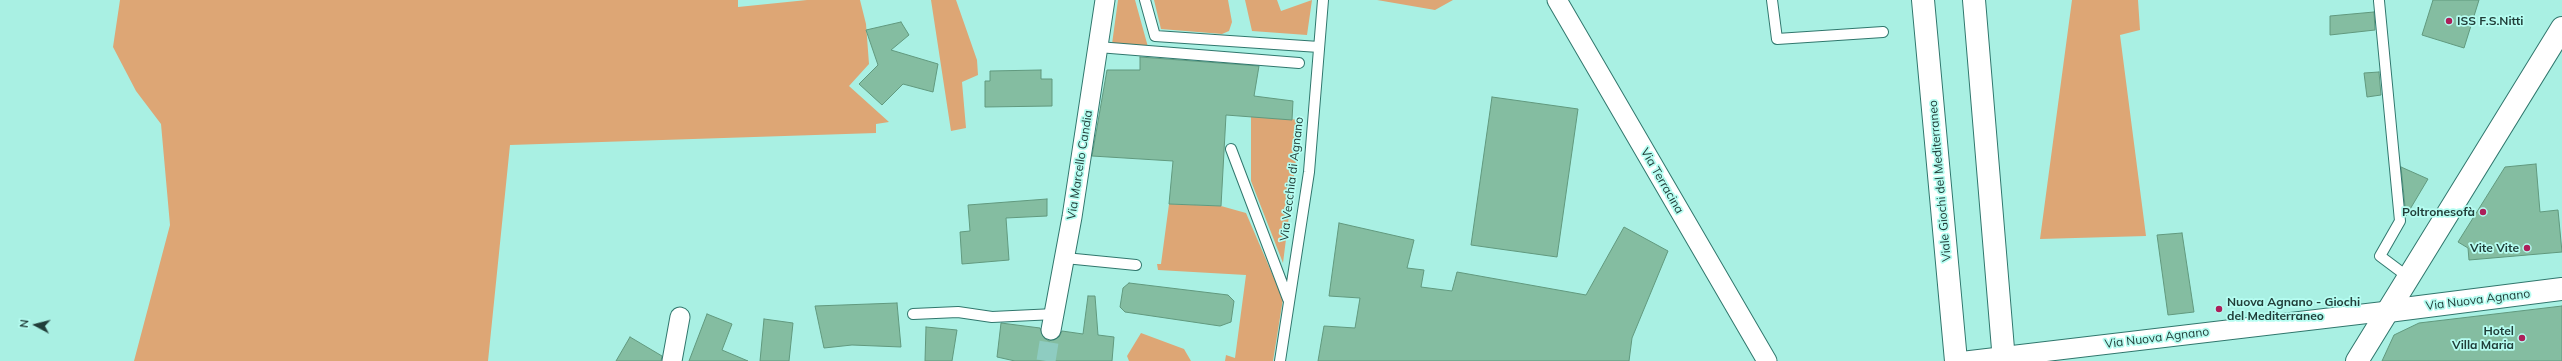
<!DOCTYPE html>
<meta charset="utf-8">
<style>
body{margin:0}
#map{position:relative;width:2562px;height:361px;overflow:hidden;background:#a9f0e3;font-family:Mulish,sans-serif}
canvas{display:block}
.north{position:absolute;left:16px;top:305px;width:40px;height:40px;-webkit-text-stroke:3px #b6fdf1;paint-order:stroke;rotate:277deg;font-size:11px;font-weight:700;line-height:16px;text-align:center;color:#213e39}
.north::after{content:'';display:block;margin:auto;width:14px;height:18px;background:#213e39;clip-path:polygon(50% 0,100% 100%,50% 72%,0 100%)}
</style>
<div id="map">
<canvas width="2562" height="361"></canvas>
<div class="north">N</div>
</div>
<script>
const g = document.querySelector('canvas').getContext('2d');
g.lineJoin = 'round';
function fillPath(path, color) {
  g.fillStyle = color;
  g.fill(path, 'evenodd');
}
function toPath(rows) {
  const path = new Path2D();
  for (const r of rows) {
    path.moveTo(r[0], r[1]);
    for (let i = 2; i < r.length; i += 2) path.lineTo(r[i], r[i + 1]);
  }
  return path;
}
function strokePath(path, color, width, dash) {
  g.strokeStyle = color;
  g.lineWidth = width;
  g.lineCap = dash ? 'butt' : 'round';
  g.setLineDash(dash || []);
  g.stroke(path);
}
function drawText(font, color, halo, rows, align = 'center') {
  g.font = font + ' Mulish,sans-serif';
  g.lineWidth = 3.5;
  g.setLineDash([]);
  g.textBaseline = 'middle';
  g.strokeStyle = halo;
  g.fillStyle = color;
  for (const [text, x, y, turn = 0] of rows) {
    g.save();
    g.translate(x, y);
    g.rotate((+turn || 0) * Math.PI / 180);
    g.textAlign = isNaN(turn) ? turn : align;
    if (halo) g.strokeText(text, 0, 0);
    g.fillText(text, 0, 0);
    g.restore();
  }
}
const green = toPath([
 [120,0,738,0,738,7,807,0,860,0,866,24,869,64,849,86,889,122,876,124,876,133,510,145,488,361,134,361,170,225,161,124,136,91,113,47],
 [931,0,956,0,977,60,978,75,962,82,966,128,951,131],
 [1118,0,1135,0,1148,47,1112,44],
 [1154,0,1228,0,1232,22,1229,31,1222,34,1161,29],
 [1245,0,1277,0,1281,11,1312,0,1307,35,1252,31],
 [1377,0,1453,0,1435,10],
 [2072,0,2138,0,2140,30,2120,35,2146,236,2040,239],
 [1251,116,1301,120,1283,263,1251,181],
 [1169,204,1221,206,1246,213,1283,299,1273,361,1225,361,1226,355,1235,358,1246,275,1158,270,1157,264,1161,264],
 [1141,333,1184,349,1191,361,1129,361,1127,356]
]);
const building = toPath([
 [2433,0,2479,0,2464,48,2422,35,2433,0],
 [2374,12,2375,30,2330,35,2330,16,2374,12],
 [901,22,909,35,891,50,938,64,933,92,903,84,882,105,859,84,878,65,866,30,901,22],
 [1140,57,1259,66,1254,96,1293,101,1292,120,1226,115,1221,206,1169,204,1173,161,1092,156,1107,70,1140,70,1140,57],
 [1041,70,1041,79,1052,79,1052,106,985,107,985,81,990,81,990,71,1041,70],
 [2379,72,2381,95,2367,97,2364,73,2379,72],
 [1492,97,1578,109,1557,257,1471,245,1492,97],
 [2536,164,2540,212,2558,210,2562,252,2469,260,2468,248,2458,242,2505,167,2536,164],
 [2401,167,2428,179,2406,216,2401,167],
 [1047,199,1047,216,1006,218,1009,260,962,264,960,232,970,231,968,205,1047,199],
 [1339,223,1414,240,1407,268,1424,270,1421,287,1452,291,1457,272,1586,295,1624,227,1668,251,1632,338,1629,361,1318,361,1324,326,1355,328,1360,298,1329,296,1339,223],
 [2182,233,2194,312,2168,315,2157,235,2182,233],
 [1129,283,1228,295,1234,301,1231,322,1220,326,1125,312,1120,307,1123,288,1129,283],
 [1088,296,1095,296,1098,335,1114,337,1112,361,1015,361,997,357,1001,323,1040,328,1044,338,1049,341,1059,337,1062,331,1083,334,1088,296],
 [897,303,901,347,852,345,824,348,815,306,897,303],
 [2562,306,2562,361,2382,361,2394,335,2419,323,2562,306],
 [707,314,732,324,722,350,748,361,689,361,707,314],
 [764,319,793,323,789,361,760,361,764,319],
 [926,327,957,330,952,361,925,361,926,327],
 [630,337,662,356,661,361,616,361,630,337]
]);
const minorTunnel = toPath([
 [1046,361,1051,330]
]);
const service = toPath([
 [1145,0,1155,36,1319,47],
 [1772,0,1777,39,1883,32],
 [2379,1,2400,221,2380,256,2408,277],
 [1098,47,1299,63],
 [1231,149,1288,299],
 [1065,258,1136,265],
 [913,314,958,312,992,317,1055,314],
 [1280,361,1309,172,1323,0]
]);
const minor = toPath([
 [1557,0,1767,361],
 [1051,330,1072,217,1105,0],
 [672,361,680,317],
 [1966,361,2388,311]
]);
const tertiary = toPath([
 [2388,311,2562,289]
]);
const secondary = toPath([
 [1923,0,1956,361],
 [1974,0,2004,361]
]);
const primary = toPath([
 [2357,361,2562,28]
]);
const markers = [
 [2449,21,4,"#ad1f5a"],
 [2483,212,4,"#ad1f5a"],
 [2527,248,4,"#ad1f5a"],
 [2219,309,4,"#ad1f5a"],
 [2522,338,4,"#ad1f5a"]
];
const poiNames = [
 ["ISS F.S.Nitti",2457,21,"left"],
 ["Poltronesofà",2475,212],
 ["Vite Vite",2519,248],
 ["Nuova Agnano - Giochi",2227,302,"left"],
 ["del Mediterraneo",2227,316,"left"],
 ["Hotel",2514,331],
 ["Villa Maria",2514,345]
];
const streetNames = [
 ["Via Marcello Candia",1080,165,-81],
 ["Via Vecchia di Agnano",1292,179,-83],
 ["Via Terracina",1662,181,60],
 ["Viale Giochi del Mediterraneo",1940,181,-95],
 ["Via Nuova Agnano",2478,300,-7],
 ["Via Nuova Agnano",2157,338,-7]
];
fillPath(green, '#dda675');
fillPath(building, '#84bda1');
strokePath(building, '#61997e', 1);
strokePath(minorTunnel, '#8eccc1', 19, [19, 10]);
strokePath(service, '#30776d', 12);
strokePath(minor, '#30776d', 21);
strokePath(tertiary, '#30776d', 24);
strokePath(secondary, '#30776d', 24);
strokePath(primary, '#30776d', 24);
strokePath(service, '#fff', 10);
strokePath(minor, '#fff', 19);
strokePath(tertiary, '#fff', 22);
strokePath(secondary, '#fff', 22);
strokePath(primary, '#fff', 22);
for (const [x, y, r, color] of markers) {
  const dot = new Path2D();
  dot.arc(x, y, r, 0, 2 * Math.PI);
  g.fillStyle = color;
  g.fill(dot);
  strokePath(dot, '#b6fdf1', 1.5);
}
drawText('bold 12px', '#213e39', '#b6fdf1', poiNames, 'right');
drawText('12px', '#213e39', '#b6fdf1', streetNames);
</script>
